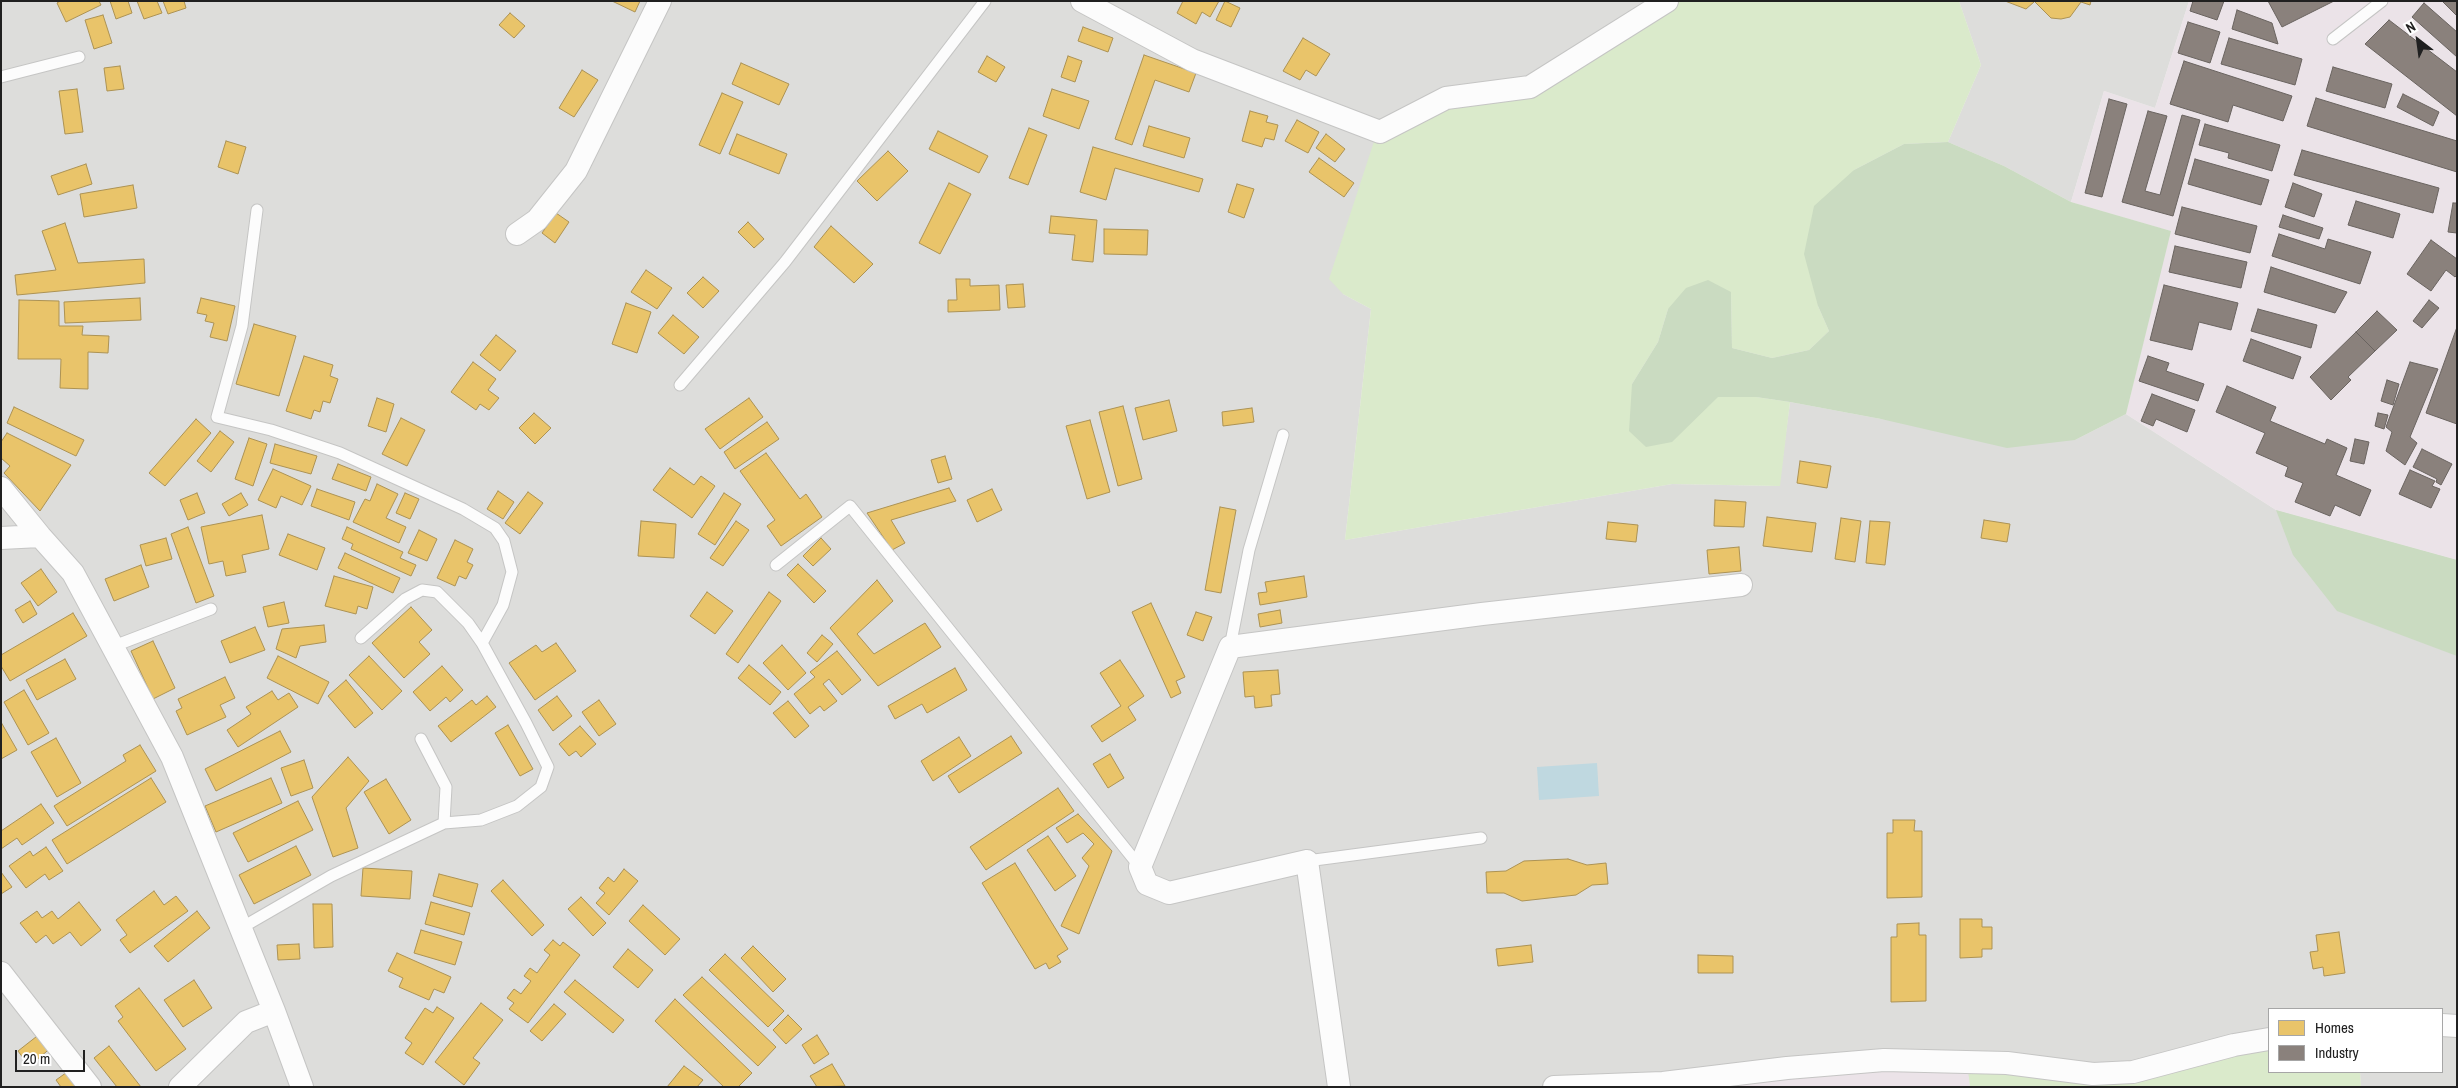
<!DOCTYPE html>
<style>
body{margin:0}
#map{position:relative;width:2458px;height:1088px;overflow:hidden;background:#eeedea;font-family:"Archivo Narrow",sans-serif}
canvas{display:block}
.frame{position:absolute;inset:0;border:2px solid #202020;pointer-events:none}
.legend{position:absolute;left:2268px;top:1008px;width:175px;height:65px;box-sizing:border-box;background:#fff;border:1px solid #a6a6a6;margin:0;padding:6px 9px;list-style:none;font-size:15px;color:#202020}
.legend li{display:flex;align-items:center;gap:10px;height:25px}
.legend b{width:25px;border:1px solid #a6a6a6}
.north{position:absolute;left:2393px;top:15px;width:50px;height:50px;-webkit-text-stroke:4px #fff;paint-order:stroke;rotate:330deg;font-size:14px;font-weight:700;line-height:20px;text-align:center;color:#202020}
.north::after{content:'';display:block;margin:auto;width:18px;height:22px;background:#202020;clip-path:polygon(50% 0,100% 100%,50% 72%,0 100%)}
.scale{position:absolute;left:15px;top:1050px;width:70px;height:22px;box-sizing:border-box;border:2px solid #202020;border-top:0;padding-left:6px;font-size:15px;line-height:18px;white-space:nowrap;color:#202020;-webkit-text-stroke:4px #fff;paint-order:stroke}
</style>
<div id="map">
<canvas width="2458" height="1088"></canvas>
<div class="frame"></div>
<ul class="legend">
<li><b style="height:14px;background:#e9c46a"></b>Homes</li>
<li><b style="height:14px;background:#8a817c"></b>Industry</li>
</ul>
<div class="north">N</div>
<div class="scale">20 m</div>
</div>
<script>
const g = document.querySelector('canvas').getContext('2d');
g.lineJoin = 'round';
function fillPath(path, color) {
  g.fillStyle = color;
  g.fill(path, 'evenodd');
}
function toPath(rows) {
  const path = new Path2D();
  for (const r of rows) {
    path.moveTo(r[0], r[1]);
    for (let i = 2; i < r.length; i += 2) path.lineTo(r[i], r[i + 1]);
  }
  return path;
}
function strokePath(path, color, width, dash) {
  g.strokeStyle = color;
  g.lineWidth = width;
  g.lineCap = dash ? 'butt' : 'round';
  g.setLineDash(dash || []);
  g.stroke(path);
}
const residential = toPath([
 [1,1,1655,1,1343,294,1371,309,1345,540,1672,484,1779,486,1790,402,1881,419,2075,440,2126,414,2276,510,2457,560,2457,1087,2361,1087,2360,1072,2442,1072,2442,1009,2269,1009,2269,1036,2131,1071,1660,1087,1,1087],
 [1959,1,2189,1,2155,108,2104,91,2071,202,2004,166,1948,142,1981,65]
]);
const industrial = toPath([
 [2189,1,2457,1,2457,560,2276,510,2126,414,2170,231,2071,202,2104,91,2155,108],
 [1967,1060,1970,1087,1660,1087]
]);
const grass = toPath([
 [1655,1,1959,1,1981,65,1948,142,1904,144,1854,170,1818,306,1829,331,1809,350,1772,358,1732,348,1731,292,1668,309,1658,342,1632,384,1694,418,1717,397,1756,397,1790,402,1780,486,1672,484,1345,540,1371,309,1343,294,1329,279,1381,120,1529,78],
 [2269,1036,2269,1072,2360,1072,2361,1087,1970,1087,1967,1060,2096,1072]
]);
const forest = toPath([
 [1948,142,2004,166,2071,202,2171,231,2126,414,2075,440,2007,448,1881,419,1790,402,1756,397,1718,397,1672,442,1646,447,1629,431,1632,384,1658,342,1668,309,1686,288,1708,280,1731,292,1732,348,1772,358,1809,350,1829,331,1818,306,1804,254,1814,206,1854,170,1904,144],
 [2276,510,2457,560,2457,656,2337,611,2293,555]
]);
const water = toPath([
 [1597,763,1599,796,1539,800,1537,767]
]);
const homes = toPath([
 [60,1,99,1,101,5,66,22,57,3,60,1],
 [110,1,128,1,132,13,116,19,110,1],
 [137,1,157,1,162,13,144,19,137,1],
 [163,1,184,1,186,8,168,14,163,1],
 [612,1,640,1,635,12,612,1],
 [1183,1,1219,1,1210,17,1202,12,1196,24,1177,13,1183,1],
 [1225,1,1240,8,1231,27,1216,20,1225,1],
 [2005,1,2034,1,2034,2,2026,9,2005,1],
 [2091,1,2090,5,2081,2,2070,17,2061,19,2051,18,2034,1,2091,1],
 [510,13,525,26,514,38,499,25,510,13],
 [103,15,112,43,94,49,85,20,103,15],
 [1083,27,1113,38,1108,52,1078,41,1083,27],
 [1303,38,1330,54,1316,76,1306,70,1300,80,1283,71,1303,38],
 [1144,55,1196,73,1189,92,1155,80,1132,145,1115,139,1144,55],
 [987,56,1005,67,996,82,978,72,987,56],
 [1068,56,1082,61,1075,82,1061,77,1068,56],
 [741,63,789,84,779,105,732,84,741,63],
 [120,66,124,89,107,91,104,68,120,66],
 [582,70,598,80,574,117,559,108,582,70],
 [77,89,83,132,65,134,59,91,77,89],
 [1052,89,1089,101,1079,129,1043,116,1052,89],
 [722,93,743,102,720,154,699,145,722,93],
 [1250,111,1268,116,1266,122,1278,125,1274,140,1265,138,1262,147,1242,141,1250,111],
 [1297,120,1319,132,1308,153,1285,141,1297,120],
 [1149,126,1190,138,1184,158,1143,146,1149,126],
 [1029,128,1047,135,1028,185,1009,178,1029,128],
 [938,131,988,156,979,173,929,149,938,131],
 [737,134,787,154,779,174,729,154,737,134],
 [1326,134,1345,149,1335,162,1316,148,1326,134],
 [226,141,246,147,238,174,218,167,226,141],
 [1093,147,1203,179,1199,192,1115,168,1106,200,1080,192,1093,147],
 [888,151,908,171,877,201,857,181,888,151],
 [1319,158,1354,183,1344,197,1309,172,1319,158],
 [86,164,92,184,58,195,51,176,86,164],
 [949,183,971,194,940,254,919,243,949,183],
 [1237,184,1254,189,1244,218,1228,212,1237,184],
 [133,185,137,208,84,217,80,194,133,185],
 [556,213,569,222,555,243,542,233,556,213],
 [1051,216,1097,220,1093,262,1072,260,1075,235,1049,233,1051,216],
 [748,222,764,239,754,248,738,232,748,222],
 [65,223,78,263,144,259,145,283,17,295,15,275,56,270,42,231,65,223],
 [831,226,873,264,854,283,814,247,831,226],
 [1104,229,1148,230,1147,255,1104,254,1104,229],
 [646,270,672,288,657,309,631,292,646,270],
 [703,277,719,291,703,308,687,293,703,277],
 [956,279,970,279,970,286,999,285,1000,310,948,312,948,300,957,300,956,279],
 [1023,284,1025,307,1008,308,1006,285,1023,284],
 [140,298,141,320,65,323,64,302,140,298],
 [201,298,235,306,227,341,210,337,214,323,205,321,207,315,197,313,201,298],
 [19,300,59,301,59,326,83,326,82,335,109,336,108,353,88,352,88,389,60,388,61,359,18,359,19,300],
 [626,303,651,312,637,353,612,344,626,303],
 [673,315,699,337,684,354,658,333,673,315],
 [254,324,296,336,279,396,236,384,254,324],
 [496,335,516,351,500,371,480,355,496,335],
 [304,356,333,365,330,376,338,379,330,403,323,401,320,412,314,410,311,419,286,411,304,356],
 [473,362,496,379,488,390,499,398,489,410,480,404,476,410,451,392,473,362],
 [377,398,394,404,386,432,368,426,377,398],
 [749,398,763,417,720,449,705,429,749,398],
 [1169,400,1177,431,1143,440,1135,408,1169,400],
 [1123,406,1142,479,1118,486,1099,412,1123,406],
 [14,407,84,440,76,456,7,423,14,407],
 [1252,408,1254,422,1223,426,1222,412,1252,408],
 [534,413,551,428,535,444,519,428,534,413],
 [401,418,425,430,407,466,382,454,401,418],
 [196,419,211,433,165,486,149,473,196,419],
 [1090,420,1110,492,1087,499,1066,426,1090,420],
 [767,422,779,439,735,469,724,452,767,422],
 [220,431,234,442,211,472,197,461,220,431],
 [7,433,71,465,40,511,4,473,10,466,1,458,1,442,7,433],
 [249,438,267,444,253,486,235,479,249,438],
 [275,444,317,456,311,474,270,463,275,444],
 [766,453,800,499,806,494,822,517,781,546,767,526,775,520,740,471,766,453],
 [945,456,952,479,938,483,931,460,945,456],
 [1800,461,1831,466,1827,488,1797,483,1800,461],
 [338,464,371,477,366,491,332,479,338,464],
 [670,468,694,485,701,476,715,486,692,518,653,490,670,468],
 [273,469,311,486,302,505,281,496,276,508,258,500,273,469],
 [377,484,398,494,386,518,406,527,399,543,353,522,365,499,370,501,377,484],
 [949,488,956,501,891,520,905,543,892,550,867,513,949,488],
 [317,489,355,502,349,520,311,506,317,489],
 [992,489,1002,510,977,522,967,500,992,489],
 [498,491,514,502,503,519,487,509,498,491],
 [528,492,543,503,520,534,505,523,528,492],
 [197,493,205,513,188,520,180,500,197,493],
 [241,493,248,505,229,516,222,504,241,493],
 [405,493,419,499,410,519,396,513,405,493],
 [724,493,741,504,715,545,698,534,724,493],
 [1715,500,1746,502,1744,527,1714,526,1715,500],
 [1220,507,1236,510,1221,593,1205,590,1220,507],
 [262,515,269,549,242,555,246,572,226,576,223,561,209,564,201,527,262,515],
 [1767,517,1816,523,1812,552,1763,546,1767,517],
 [1841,518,1861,521,1855,562,1835,559,1841,518],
 [1984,520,2010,524,2007,542,1981,538,1984,520],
 [641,521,676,524,674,558,638,556,641,521],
 [736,521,749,530,723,566,710,558,736,521],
 [1870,521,1890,522,1885,565,1866,563,1870,521],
 [1608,522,1638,525,1636,542,1606,539,1608,522],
 [188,527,214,596,196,603,171,534,188,527],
 [347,527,403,552,400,558,416,565,411,576,351,549,353,544,342,539,347,527],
 [419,530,437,539,427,561,408,553,419,530],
 [288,534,325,548,317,570,279,555,288,534],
 [166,538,172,559,146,566,140,545,166,538],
 [821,538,831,549,813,566,803,556,821,538],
 [455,540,473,549,467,562,473,565,466,579,459,576,455,586,437,578,455,540],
 [1739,547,1741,571,1709,574,1707,550,1739,547],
 [345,553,400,578,393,593,338,568,345,553],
 [798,564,826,591,814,603,787,575,798,564],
 [141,565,149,587,114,601,105,579,141,565],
 [41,569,57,592,38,606,21,583,41,569],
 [334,576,373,587,367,609,358,606,356,614,325,606,334,576],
 [1304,576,1307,597,1260,605,1258,593,1267,592,1265,582,1304,576],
 [877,580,893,601,857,634,874,654,925,623,941,647,878,686,830,628,877,580],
 [707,592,733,611,715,634,690,616,707,592],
 [769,592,781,601,738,663,726,654,769,592],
 [30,601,37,614,23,623,15,610,30,601],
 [284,602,289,623,268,627,263,607,284,602],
 [1151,603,1185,677,1176,681,1181,693,1171,698,1132,612,1151,603],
 [411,607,432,630,419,642,430,654,404,678,372,643,411,607],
 [1280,610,1282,623,1260,627,1258,614,1280,610],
 [1196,612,1212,617,1203,641,1187,635,1196,612],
 [73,613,87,636,10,681,1,666,1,655,73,613],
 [324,625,326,642,300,646,296,658,276,649,282,629,324,625],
 [255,627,265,650,230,663,221,641,255,627],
 [822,635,833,644,817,662,807,653,822,635],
 [153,641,175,688,153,699,131,651,153,641],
 [556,643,576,671,535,700,509,663,536,645,542,652,556,643],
 [782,645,806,673,788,690,763,663,782,645],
 [837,651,861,680,842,695,829,679,823,684,837,701,824,711,820,706,810,714,794,694,815,677,810,672,837,651],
 [278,656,329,682,318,704,267,678,278,656],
 [369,656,402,691,382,710,349,675,369,656],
 [65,659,76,679,37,700,26,680,65,659],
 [1120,660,1144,696,1128,707,1136,720,1102,742,1091,726,1121,706,1100,673,1120,660],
 [749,665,781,692,770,705,738,678,749,665],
 [442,666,463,690,450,702,446,697,430,711,413,692,442,666],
 [955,668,967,690,927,713,922,704,895,719,888,706,955,668],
 [1278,670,1280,694,1271,695,1272,706,1255,708,1254,696,1245,697,1243,672,1278,670],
 [225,677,235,698,220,705,226,717,187,735,176,711,182,708,178,699,225,677],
 [346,680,373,713,355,728,328,696,346,680],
 [24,690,49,733,28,745,4,702,24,690],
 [272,691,278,700,289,693,298,707,238,747,227,730,251,714,246,707,272,691],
 [487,696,496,707,451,742,438,726,472,700,476,705,487,696],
 [557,696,572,716,553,731,538,710,557,696],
 [599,700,616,724,599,736,582,712,599,700],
 [788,701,809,726,795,738,773,713,788,701],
 [1,722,17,750,1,759,1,722],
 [508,725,533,769,520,776,495,733,508,725],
 [580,726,596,744,581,757,576,751,569,756,559,744,580,726],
 [280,731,291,752,216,791,205,769,280,731],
 [1011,736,1022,753,959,793,948,776,1011,736],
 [959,737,971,756,933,781,921,761,959,737],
 [56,738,81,783,57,797,31,752,56,738],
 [140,745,156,771,67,826,54,806,126,761,123,755,140,745],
 [1110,754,1124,778,1108,788,1093,764,1110,754],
 [348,757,369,781,346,808,358,848,333,857,312,797,348,757],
 [304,760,313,788,291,796,281,768,304,760],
 [151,778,166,802,67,864,52,840,151,778],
 [271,778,282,803,216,832,205,806,271,778],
 [386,779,411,820,389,834,364,792,386,779],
 [1058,788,1074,811,986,870,970,847,1058,788],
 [298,801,313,830,248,862,233,833,298,801],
 [41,804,54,823,22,845,17,838,1,849,1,831,41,804],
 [1078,814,1112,851,1079,934,1061,926,1089,866,1082,858,1094,844,1083,833,1067,843,1056,828,1078,814],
 [1893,820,1915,820,1914,831,1922,831,1922,897,1887,898,1887,833,1893,833,1893,820],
 [1048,836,1076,876,1055,891,1027,850,1048,836],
 [296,846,311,875,254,904,239,875,296,846],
 [46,847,63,871,49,880,45,874,26,888,9,866,30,851,33,856,46,847],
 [1568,859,1587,865,1606,863,1608,884,1592,885,1576,895,1522,901,1504,893,1487,893,1486,872,1506,871,1524,861,1568,859],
 [1015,863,1068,949,1057,956,1061,962,1049,969,1046,963,1035,969,982,883,1015,863],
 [363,868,412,871,410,899,361,896,363,868],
 [624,869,638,881,609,915,596,903,605,893,599,888,608,877,614,882,624,869],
 [1,872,12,887,1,894,1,872],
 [439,874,478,884,472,907,433,896,439,874],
 [503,880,544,925,532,936,491,891,503,880],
 [154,891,164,905,176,896,188,911,130,953,120,940,127,935,116,920,154,891],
 [581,897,606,923,593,936,568,909,581,897],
 [79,902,101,930,81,946,70,932,53,944,46,935,36,943,20,923,37,911,42,918,52,911,58,919,79,902],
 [431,902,470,913,464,935,425,924,431,902],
 [313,904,332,904,333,947,314,948,313,904],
 [643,905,680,939,665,955,629,921,643,905],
 [197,911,210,928,168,962,154,946,197,911],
 [1960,919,1982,919,1982,927,1992,927,1992,949,1982,949,1982,957,1960,958,1960,919],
 [1919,923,1919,935,1926,935,1926,1001,1891,1002,1891,937,1897,937,1897,924,1919,923],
 [421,930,462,942,455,965,414,953,421,930],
 [2339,932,2345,973,2324,976,2323,967,2313,969,2310,952,2318,951,2316,935,2339,932],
 [553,940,560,946,563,942,580,955,528,1023,509,1009,514,1003,507,998,514,989,521,994,531,981,524,976,530,968,537,973,550,955,544,950,553,940],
 [299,944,300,959,278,960,277,945,299,944],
 [1531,945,1533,962,1498,966,1496,949,1531,945],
 [753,946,786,979,773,992,741,958,753,946],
 [628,949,653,970,638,988,613,967,628,949],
 [397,953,451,977,444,993,434,989,429,1000,399,987,403,978,388,971,397,953],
 [725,954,784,1011,768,1027,709,970,725,954],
 [1698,955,1733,956,1733,973,1698,973,1698,955],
 [702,977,776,1047,758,1066,683,995,702,977],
 [194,980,212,1008,183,1027,164,1000,194,980],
 [575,980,624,1020,613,1033,564,992,575,980],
 [139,988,186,1049,156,1071,118,1021,123,1017,115,1006,139,988],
 [675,999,752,1073,738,1087,724,1087,655,1021,675,999],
 [481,1003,503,1020,473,1058,480,1063,464,1085,435,1062,481,1003],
 [554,1004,566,1014,542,1041,530,1031,554,1004],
 [437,1007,454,1018,423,1065,405,1053,412,1043,405,1038,425,1008,433,1013,437,1007],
 [788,1015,802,1029,786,1044,773,1030,788,1015],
 [41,1033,52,1047,29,1066,18,1051,41,1033],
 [817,1035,829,1054,814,1064,802,1045,817,1035],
 [109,1046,141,1087,117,1087,94,1058,109,1046],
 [832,1064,845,1086,817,1087,810,1076,832,1064],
 [684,1066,703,1080,697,1087,667,1087,684,1066],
 [70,1070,83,1087,61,1087,56,1080,70,1070]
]);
const industry = toPath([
 [2193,1,2224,1,2217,20,2190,11,2193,1],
 [2268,1,2334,1,2282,27,2268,1],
 [2442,1,2457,1,2457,16,2442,1],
 [2424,3,2457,32,2457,57,2412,17,2424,3],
 [2237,10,2272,23,2278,44,2232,29,2237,10],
 [2389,20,2457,72,2457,116,2365,44,2389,20],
 [2188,22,2220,32,2210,63,2178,53,2188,22],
 [2229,38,2302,59,2295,85,2221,64,2229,38],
 [2184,61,2292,96,2283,121,2233,105,2228,122,2170,104,2184,61],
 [2333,67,2392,84,2385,108,2326,91,2333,67],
 [2403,94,2439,112,2433,126,2397,107,2403,94],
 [2316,98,2457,141,2457,172,2307,126,2316,98],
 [2109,99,2127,104,2102,197,2085,193,2109,99],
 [2148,111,2167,116,2145,191,2160,195,2182,115,2200,120,2173,216,2122,202,2148,111],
 [2205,124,2280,145,2272,171,2228,158,2229,153,2199,145,2205,124],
 [2302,150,2439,188,2433,213,2294,175,2302,150],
 [2195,159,2269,180,2261,205,2188,184,2195,159],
 [2293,183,2322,194,2314,217,2285,207,2293,183],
 [2356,201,2400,214,2393,238,2348,225,2356,201],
 [2453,203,2457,203,2457,233,2448,232,2453,203],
 [2182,207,2257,226,2250,253,2175,234,2182,207],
 [2283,215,2323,228,2319,239,2279,227,2283,215],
 [2279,234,2325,249,2328,239,2371,252,2360,284,2272,256,2279,234],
 [2431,240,2457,259,2457,275,2455,277,2446,270,2431,291,2407,274,2431,240],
 [2175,246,2247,262,2241,288,2169,272,2175,246],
 [2271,267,2347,292,2335,313,2264,292,2271,267],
 [2164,285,2238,303,2231,330,2199,322,2192,350,2150,340,2164,285],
 [2429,300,2439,308,2422,328,2413,321,2429,300],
 [2258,309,2317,325,2311,348,2251,331,2258,309],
 [2377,311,2397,330,2375,351,2356,332,2377,311],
 [2457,327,2457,424,2426,413,2457,327],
 [2356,332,2375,351,2348,377,2351,380,2331,400,2310,377,2356,332],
 [2251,339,2301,357,2293,379,2243,361,2251,339],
 [2148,356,2169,363,2166,371,2204,384,2198,401,2139,381,2148,356],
 [2410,362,2438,369,2410,437,2417,443,2405,465,2386,451,2392,432,2386,427,2410,362],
 [2387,380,2399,384,2393,405,2381,401,2387,380],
 [2227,386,2276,407,2270,421,2325,444,2327,439,2347,448,2336,475,2371,490,2360,516,2335,505,2330,516,2295,502,2303,483,2285,476,2288,467,2256,453,2265,433,2216,412,2227,386],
 [2152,394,2195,410,2187,432,2156,419,2153,426,2141,421,2152,394],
 [2378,413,2388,415,2384,429,2375,426,2378,413],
 [2355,439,2369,442,2364,464,2350,461,2355,439],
 [2422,449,2452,464,2441,485,2436,482,2437,479,2413,467,2422,449],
 [2410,470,2435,481,2432,486,2440,489,2431,508,2399,494,2410,470]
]);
const lane = toPath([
 [2333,39,2382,1],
 [1,77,79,57],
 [257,210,242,326,217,417,271,430,340,453,463,509,495,528,504,541,512,572,503,605,482,643],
 [680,385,785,262,985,1],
 [776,565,850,506,1140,867],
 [114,646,211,609],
 [1230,647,1249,550,1283,435],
 [421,739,446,787,444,823],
 [1307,861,1481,838],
 [241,928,331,876,444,823,481,820,517,806,541,787,548,767,526,723,482,643,468,623,437,592,422,590,405,599,361,638]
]);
const street = toPath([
 [1082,1,1192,60,1380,132,1446,98,1530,87,1667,1],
 [517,234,537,220,576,171,660,1],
 [1,488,40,536],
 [1,538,40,536,73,573,172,757,274,1011,302,1087],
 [1,973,90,1087],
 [2442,1025,2457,1026],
 [180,1087,246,1022,274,1011],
 [1339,1087,1307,861,1169,893,1147,884,1140,867,1230,647,1482,614,1741,585],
 [1554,1087,1663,1083,1787,1068,1884,1060,2007,1063,2093,1074,2133,1072,2234,1045,2269,1039]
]);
fillPath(residential, '#dddddb');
fillPath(industrial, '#ebe3e8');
fillPath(grass, '#daeacb');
fillPath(forest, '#cadbc1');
fillPath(water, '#bfd8e0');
fillPath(homes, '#e9c46a');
strokePath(homes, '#ad9354', 1);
fillPath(industry, '#8a817c');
strokePath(industry, '#6a6460', 1);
strokePath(lane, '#c5c5c4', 13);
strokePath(street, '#c5c5c4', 24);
strokePath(lane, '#fcfcfc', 11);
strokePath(street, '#fcfcfc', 22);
</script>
